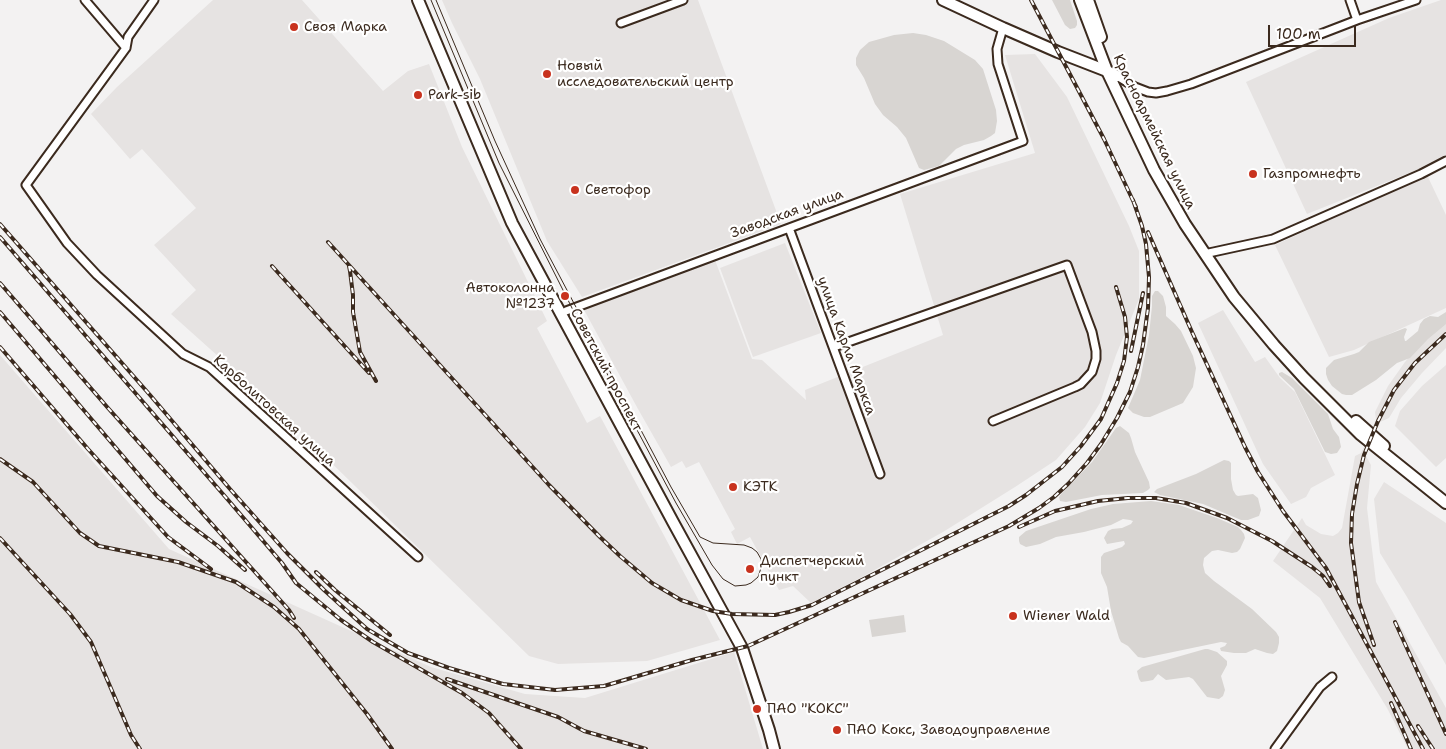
<!DOCTYPE html>
<meta charset="utf-8">
<style>
body{margin:0}
#map{position:relative;width:1446px;height:749px;overflow:hidden;background:#f3f2f2;font-family:"Shantell Sans",sans-serif}
canvas{display:block}
.scale{position:absolute;left:1268px;top:25px;width:88px;height:22px;box-sizing:border-box;border:2px solid #3b2a1e;border-top:0;padding-left:6px;font-size:15px;line-height:18px;white-space:nowrap;color:#3b2a1e;-webkit-text-stroke:4px #fff;paint-order:stroke}
</style>
<div id="map">
<canvas width="1446" height="749"></canvas>
<div class="scale">100 m</div>
</div>
<script>
const g = document.querySelector('canvas').getContext('2d');
g.lineJoin = 'round';
function fillPath(path, color) {
  g.fillStyle = color;
  g.fill(path, 'evenodd');
}
function toPath(rows) {
  const path = new Path2D();
  for (const r of rows) {
    path.moveTo(r[0], r[1]);
    for (let i = 2; i < r.length; i += 2) path.lineTo(r[i], r[i + 1]);
  }
  return path;
}
function strokePath(path, color, width, dash) {
  g.strokeStyle = color;
  g.lineWidth = width;
  g.lineCap = dash ? 'butt' : 'round';
  g.setLineDash(dash || []);
  g.stroke(path);
}
function drawText(font, color, halo, rows, align = 'center') {
  g.font = font + ' "Shantell Sans",sans-serif';
  g.lineWidth = 4.5;
  g.setLineDash([]);
  g.textBaseline = 'middle';
  g.strokeStyle = halo;
  g.fillStyle = color;
  for (const [text, x, y, turn = 0] of rows) {
    g.save();
    g.translate(x, y);
    g.rotate((+turn || 0) * Math.PI / 180);
    g.textAlign = isNaN(turn) ? turn : align;
    if (halo) g.strokeText(text, 0, 0);
    g.fillText(text, 0, 0);
    g.restore();
  }
}
const built = toPath([
 [213,0,302,0,383,91,408,71,429,64,462,147,547,321,537,328,587,423,600,416,720,640,647,661,558,664,529,656,267,400,171,314,196,290,154,245,196,208,142,149,130,159,91,114,117,87],
 [442,0,698,0,781,224,582,297,547,241,480,79,452,23],
 [1441,0,1446,0,1446,155,1439,161,1307,214,1246,82,1389,18],
 [1035,54,1067,97,1129,226,1139,251,1139,299,1116,355,1100,403,1085,427,1056,460,1015,487,943,532,862,577,811,603,793,586,779,590,750,537,737,544,731,532,735,529,699,462,686,468,682,461,671,467,638,409,583,308,715,260,752,359,762,360,806,400,805,390,943,335,900,194,1035,153,1005,55],
 [1427,175,1446,215,1446,308,1354,350,1329,357,1275,245],
 [785,243,821,333,753,357,720,268],
 [1223,310,1255,362,1265,357,1280,378,1295,392,1335,475,1311,488,1306,497,1291,504,1263,464,1198,323],
 [1446,321,1446,348,1422,373,1401,398,1389,418,1380,422,1366,456,1371,465,1367,508,1376,582,1446,708,1446,749,1408,749,1387,708,1320,598,1273,561,1302,518,1306,525,1321,534,1333,536,1338,533,1342,528,1355,456,1361,453,1376,420,1375,412,1388,386,1405,362,1426,337],
 [0,355,169,549,431,667,525,694,585,698,734,652,763,749,0,749],
 [1446,365,1446,458,1436,467,1395,426,1400,411,1422,386],
 [1384,482,1446,523,1446,665,1407,597,1380,553,1374,499]
]);
const green = toPath([
 [1052,0,1070,0,1077,21,1077,25,1075,28,1070,29,1065,25],
 [913,33,926,35,944,41,975,60,983,69,996,110,997,121,995,133,991,136,984,140,964,145,956,149,939,166,924,170,919,168,906,138,897,127,883,115,875,104,864,78,856,65,856,58,860,50,869,42,894,35],
 [1155,291,1158,291,1163,296,1166,307,1166,316,1175,324,1181,331,1193,356,1196,368,1193,387,1183,403,1150,417,1144,417,1133,413,1128,408,1140,380,1149,335,1152,306,1152,296],
 [1446,312,1446,324,1428,339,1410,358,1397,363,1376,380,1352,395,1346,395,1342,394,1332,386,1328,380,1326,374,1326,368,1334,360,1354,354,1359,352,1369,342,1405,328,1407,329,1404,337,1405,341,1406,341,1418,331,1420,324,1424,319,1430,316,1438,317],
 [1282,372,1292,378,1328,414,1333,429,1339,437,1341,447,1337,453,1331,454,1325,452,1294,389,1279,375,1279,373],
 [1120,426,1129,433,1131,438,1135,452,1149,482,1150,488,1148,490,1143,493,1102,495,1066,502,1060,501,1059,497,1061,494,1092,462,1116,428],
 [1224,460,1229,461,1231,463,1231,479,1233,490,1236,495,1238,496,1253,494,1258,498,1261,510,1259,516,1256,517,1248,520,1241,520,1203,504,1160,495,1154,492,1157,489,1196,474],
 [1151,501,1179,505,1217,518,1238,527,1241,530,1244,534,1245,538,1240,549,1237,552,1232,553,1218,550,1212,551,1204,558,1203,565,1205,573,1214,581,1252,609,1276,632,1279,637,1279,643,1277,651,1273,654,1267,653,1255,649,1246,653,1234,653,1221,651,1220,648,1225,646,1227,643,1221,642,1144,658,1138,657,1128,646,1121,642,1119,638,1111,611,1107,587,1101,573,1101,557,1104,553,1122,547,1125,544,1124,541,1107,544,1104,538,1108,531,1112,529,1122,528,1131,524,1133,521,1130,520,1123,519,1111,525,1084,532,1056,537,1040,544,1026,547,1020,544,1019,541,1019,537,1026,531,1091,509,1113,504],
 [904,615,906,632,872,637,869,620],
 [1205,649,1208,649,1217,652,1227,661,1227,665,1221,676,1225,690,1223,696,1219,699,1207,697,1193,679,1189,677,1166,680,1158,674,1153,680,1148,681,1141,682,1139,679,1137,671,1142,667]
]);
const street = toPath([
 [85,0,126,48],
 [154,0,128,37,126,48,26,185,67,243,97,275,183,354,209,367,418,557],
 [1350,0,1357,20],
 [621,23,683,0],
 [1117,76,1135,87,1148,92,1156,93,1167,91,1191,84,1357,20,1416,0],
 [789,228,880,474],
 [1204,254,1273,239,1282,235,1421,174,1446,161],
 [566,311,1023,141,998,64,997,49,1003,28],
 [834,347,1067,265,1092,332,1096,351,1096,359,1092,372,1081,384,1075,387,993,421],
 [1275,749,1320,687,1332,677]
]);
const secondary = toPath([
 [418,0,512,223,673,522,742,648,769,730,774,749],
 [943,0,1003,28,1058,52,1107,71,1117,76]
]);
const primary = toPath([
 [1080,0,1107,71,1154,170,1185,224,1234,297,1274,345,1304,378,1360,434,1446,503],
 [1088,0,1101,37],
 [1356,421,1384,446]
]);
const tram = toPath([
 [431,0,499,163,572,308,676,503,712,565,723,579,735,586,746,585,751,583,758,577,761,568,761,559,757,552,752,548,744,545,713,543,700,537,671,487,540,239,495,141,436,0]
]);
const rail = toPath([
 [1031,0,1104,139,1136,207],
 [0,224,150,395,230,489,287,553,324,590,367,629,408,653,449,668,503,684,555,690,604,686,692,660,748,646,1009,526,1039,508,1054,497,1068,484,1087,463,1101,444,1117,418,1130,392,1138,367,1143,345,1148,308,1149,277,1146,244,1142,226,1133,200],
 [1148,232,1192,332,1245,447,1258,472,1283,511,1326,568,1423,749],
 [0,237,229,501,282,563,296,583,341,620,373,642,462,693,489,713,521,749],
 [328,242,549,485,600,537,620,556,652,583,681,600,713,611,732,614,775,615,789,612,812,605,1009,506,1026,495,1062,467,1081,446,1101,419,1117,383,1124,361,1127,337,1125,317,1116,287],
 [272,266,369,373],
 [349,266,350,271,353,295,353,312,360,352,376,381],
 [0,283,108,408,289,610,294,618],
 [0,312,157,496,186,522,218,546,245,570],
 [0,347,88,449,168,537,211,569],
 [1131,351,1143,293],
 [0,459,33,482,80,533,99,546,178,562,236,582,274,607,299,629,367,714,392,749],
 [1019,527,1055,511,1098,501,1128,498,1156,498,1186,503,1227,518,1272,541,1312,567,1323,576,1330,586],
 [0,538,70,614,91,642,131,735,140,749],
 [316,572,335,590,390,635],
 [1395,622,1446,734],
 [1374,645,1359,602,1351,543,1352,514,1357,484,1364,455,1378,421,1394,390,1415,363,1446,334],
 [447,679,558,717,584,731,646,749],
 [1391,703,1411,749],
 [1418,726,1433,749]
]);
const markers = [
 [294,27,5,"#c8321e"],
 [547,74,5,"#c8321e"],
 [418,95,5,"#c8321e"],
 [1253,174,5,"#c8321e"],
 [575,190,5,"#c8321e"],
 [565,296,5,"#c8321e"],
 [733,487,5,"#c8321e"],
 [750,569,5,"#c8321e"],
 [1013,616,5,"#c8321e"],
 [757,709,5,"#c8321e"],
 [837,730,5,"#c8321e"]
];
const poiNames = [
 ["Своя Марка",304,27],
 ["Новый",557,66],
 ["исследовательский центр",557,82],
 ["Park-sib",428,95],
 ["Газпромнефть",1263,174],
 ["Светофор",585,190],
 ["Автоколонна",555,288,"right"],
 ["№1237",555,304,"right"],
 ["КЭТК",743,487],
 ["Диспетчерский",760,561],
 ["пункт",760,577],
 ["Wiener Wald",1023,616],
 ["ПАО \"КОКС\"",767,709],
 ["ПАО Кокс, Заводоуправление",847,730]
];
const streetNames = [
 ["Красноармейская улица",1154,132,64],
 ["Заводская улица",787,214,-20],
 ["улица Карла Маркса",846,346,70],
 ["Советский проспект",606,370,62],
 ["Карболитовская улица",274,411,42]
];
fillPath(built, '#e6e3e2');
fillPath(green, '#d8d5d2');
strokePath(street, '#3b2a1e', 11);
strokePath(secondary, '#3b2a1e', 14);
strokePath(primary, '#3b2a1e', 14);
strokePath(street, '#fff', 7);
strokePath(secondary, '#fff', 10);
strokePath(primary, '#fff', 10);
strokePath(tram, '#3b2a1e', 1);
strokePath(rail, '#3b2a1e', 4);
strokePath(rail, '#fff', 2, [5.5]);
for (const [x, y, r, color] of markers) {
  const dot = new Path2D();
  dot.arc(x, y, r, 0, 2 * Math.PI);
  g.fillStyle = color;
  g.fill(dot);
  strokePath(dot, '#fff', 2);
}
drawText('14px', '#3b2a1e', '#fff', poiNames, 'left');
drawText('14px', '#3b2a1e', '#fff', streetNames);
</script>
